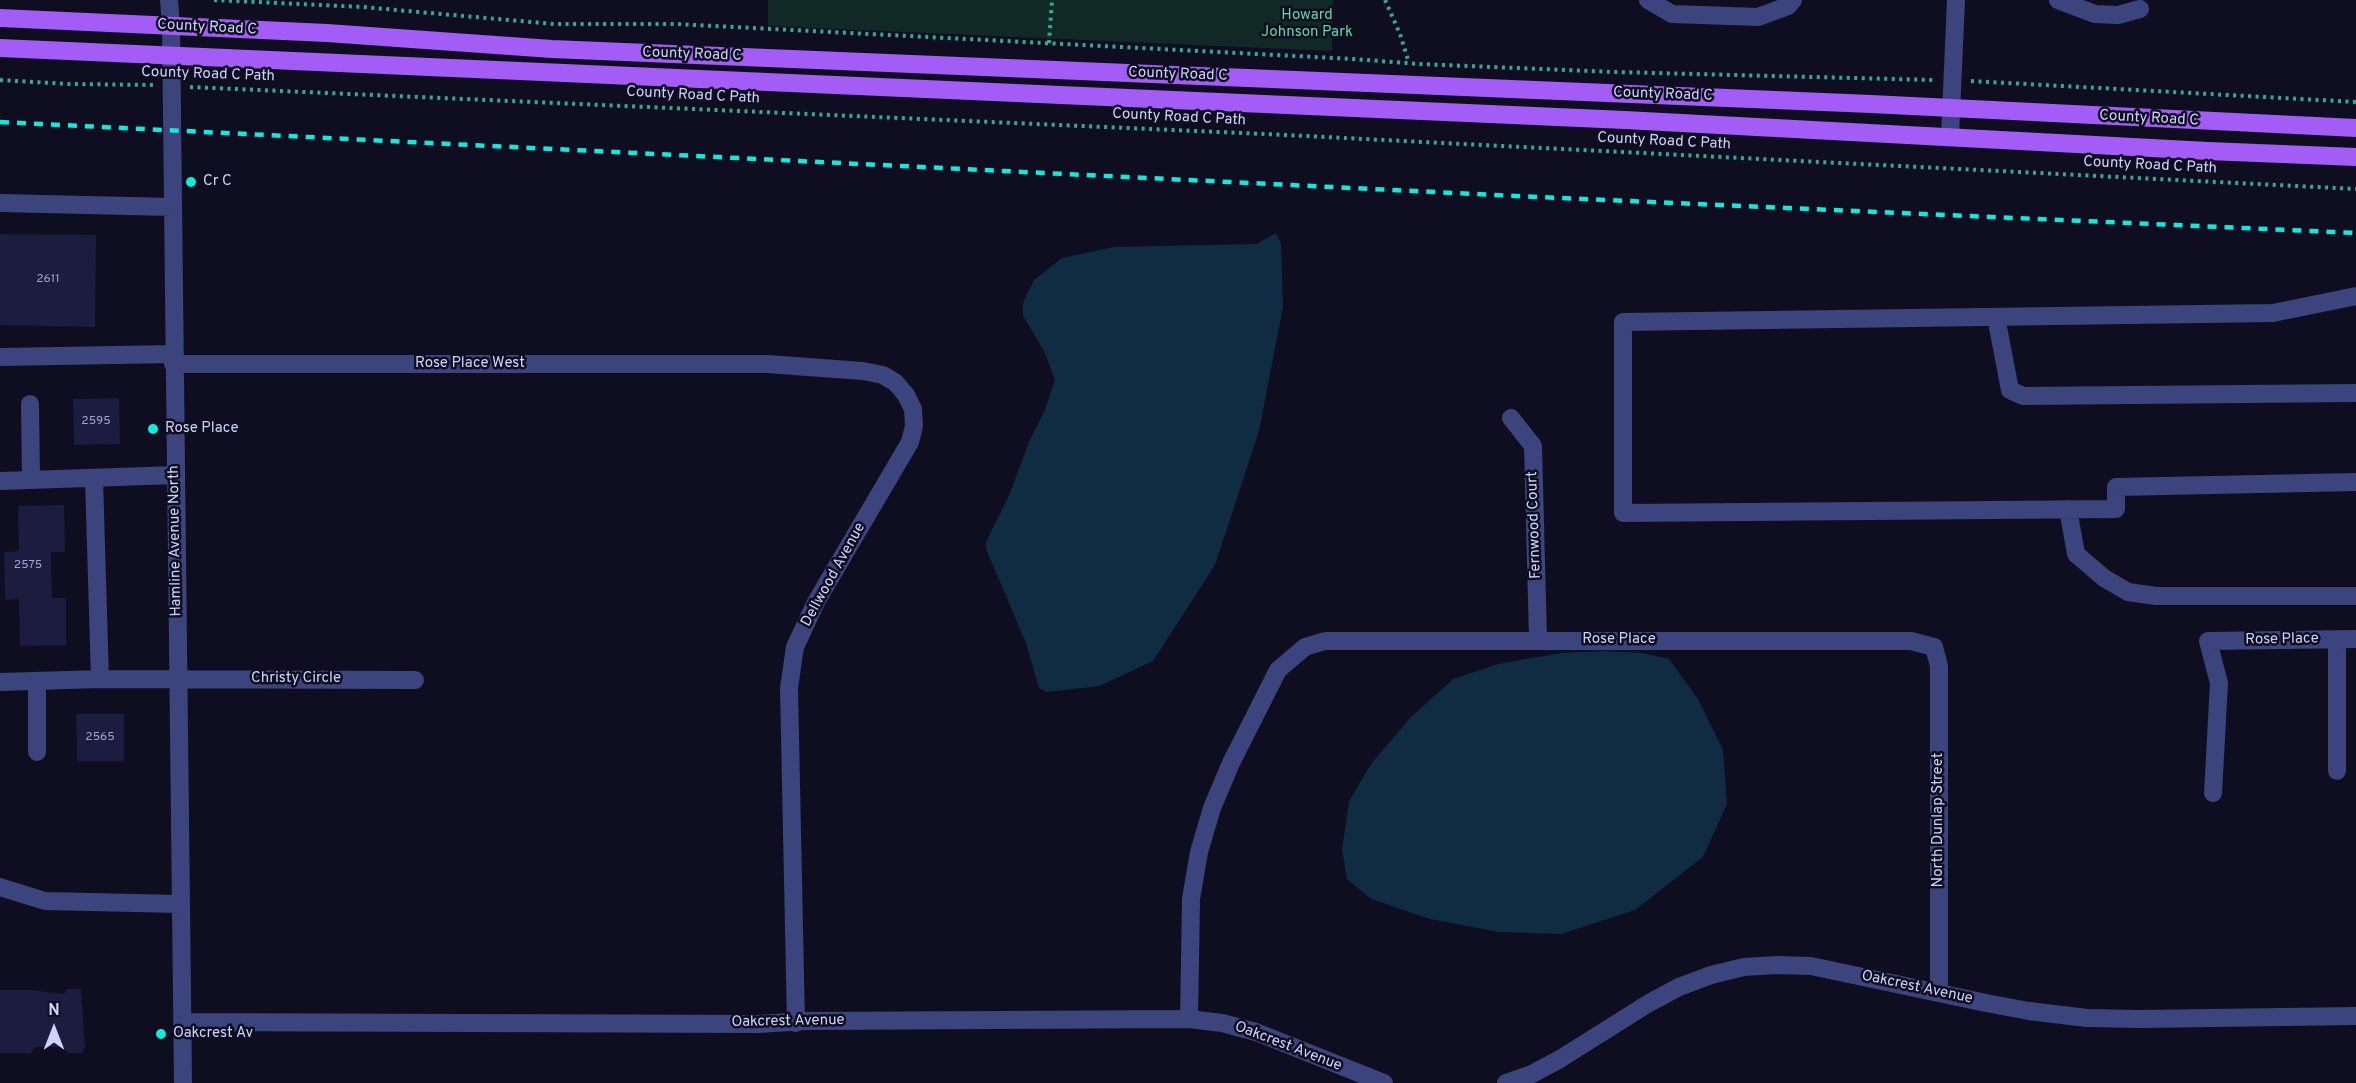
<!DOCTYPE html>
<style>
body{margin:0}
#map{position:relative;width:2356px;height:1083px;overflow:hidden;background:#0e0e20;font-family:Overpass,sans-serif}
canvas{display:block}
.north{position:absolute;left:24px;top:999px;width:60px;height:60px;-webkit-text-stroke:4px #0e0e20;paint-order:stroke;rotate:0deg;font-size:16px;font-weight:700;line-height:24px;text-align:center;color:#cfd2fc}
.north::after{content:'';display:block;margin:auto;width:21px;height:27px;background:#cfd2fc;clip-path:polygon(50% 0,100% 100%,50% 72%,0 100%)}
</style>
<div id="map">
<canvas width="2356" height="1083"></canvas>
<div class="north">N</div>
</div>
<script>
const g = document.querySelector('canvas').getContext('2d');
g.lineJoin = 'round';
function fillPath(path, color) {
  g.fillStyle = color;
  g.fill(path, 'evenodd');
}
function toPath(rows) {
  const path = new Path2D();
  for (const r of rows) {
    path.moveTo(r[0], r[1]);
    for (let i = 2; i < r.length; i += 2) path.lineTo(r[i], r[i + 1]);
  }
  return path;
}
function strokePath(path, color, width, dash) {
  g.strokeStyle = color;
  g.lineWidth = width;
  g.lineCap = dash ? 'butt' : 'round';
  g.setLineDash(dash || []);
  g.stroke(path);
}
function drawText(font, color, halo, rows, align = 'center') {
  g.font = font + ' Overpass,sans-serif';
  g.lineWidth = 5;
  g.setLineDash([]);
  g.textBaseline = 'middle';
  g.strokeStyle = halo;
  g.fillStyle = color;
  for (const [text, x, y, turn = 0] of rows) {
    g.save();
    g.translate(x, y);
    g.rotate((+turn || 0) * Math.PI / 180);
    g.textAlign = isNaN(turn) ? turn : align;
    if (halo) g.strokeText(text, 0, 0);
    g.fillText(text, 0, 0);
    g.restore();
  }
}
const green = toPath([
 [768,0,1333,0,1332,51,768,26]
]);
const water = toPath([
 [1276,233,1281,244,1283,307,1259,431,1215,565,1153,661,1099,686,1046,692,1039,688,1026,643,986,549,986,542,1010,493,1029,442,1045,410,1055,380,1044,351,1023,316,1023,303,1034,280,1062,258,1114,247,1257,244],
 [1604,651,1642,653,1669,659,1698,699,1723,750,1727,804,1703,857,1635,910,1561,934,1499,932,1430,919,1371,899,1347,879,1342,850,1349,801,1371,764,1410,718,1453,679,1498,664,1561,653]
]);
const building = toPath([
 [0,234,96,235,95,327,0,325],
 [119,398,120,444,74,445,73,399],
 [64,505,65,552,51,552,52,598,66,598,66,645,20,646,19,599,5,600,4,552,19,551,18,506],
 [76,714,124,714,124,761,77,761],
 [67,989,81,989,85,1047,82,1053,68,1053,64,1047,36,1047,31,1053,0,1053,0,990,30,990,64,994]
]);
const path = toPath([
 [214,0,363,7,554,24,676,24,1354,59,1419,64,1615,72,1933,80],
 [1385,0,1400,34,1409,63],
 [1049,43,1052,0],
 [0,80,68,84,155,85],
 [1971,81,2356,102],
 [190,87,1265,134,2356,189]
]);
const minor = toPath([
 [169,0,171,26,183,1083],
 [1648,0,1672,14,1758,17,1788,6,1793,0],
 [2058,0,2095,14,2118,15,2140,9],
 [1950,136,1956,0],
 [0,203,172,207],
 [2356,296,2273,313,1623,322,1623,513,2116,509,2116,487,2356,482],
 [1996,317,2010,390,2023,396,2356,393],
 [0,357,173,354],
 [173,364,767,364,863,371,883,375,896,383,906,395,913,409,914,426,910,442,816,602,795,647,789,688,796,1023],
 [30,404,31,480],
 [1511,418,1533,446,1538,639],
 [94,478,100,679],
 [0,481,175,475],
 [2068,509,2076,554,2104,578,2128,592,2156,596,2356,596],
 [2337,640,2337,771],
 [37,681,37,752],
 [0,682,100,679,415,680],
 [2213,793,2219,683,2208,641,2356,639],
 [0,887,45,901,180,904],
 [1189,1019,1191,899,1199,852,1212,808,1231,763,1278,670,1305,647,1325,641,1911,641,1934,647,1939,666,1939,993],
 [182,1022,758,1024,805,1021,1189,1019,1222,1023,1256,1032,1384,1083],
 [1506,1083,1532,1074,1560,1059,1649,1003,1679,987,1711,975,1744,967,1776,965,1811,966,1986,1003,2029,1011,2087,1018,2140,1019,2356,1016]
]);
const major = toPath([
 [0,18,327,33,552,49,1871,104,2356,128],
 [0,48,1625,120,2208,151,2356,157]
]);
const rail = toPath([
 [0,122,1516,196,2356,233]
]);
const markers = [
 [191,182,6,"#0cebdc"],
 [153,429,6,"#0cebdc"],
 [161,1034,6,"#0cebdc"]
];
const numberNames = [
 ["2611",48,280],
 ["2595",96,422],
 ["2575",28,566],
 ["2565",100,738]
];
const parkNames = [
 ["Howard",1307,16],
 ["Johnson Park",1307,33]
];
const streetNames = [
 ["County Road C",207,28,3],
 ["County Road C",692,55,2],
 ["County Road C Path",208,75,2],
 ["County Road C",1178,75,2],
 ["County Road C",1663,95,2],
 ["County Road C Path",693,96,3],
 ["County Road C Path",1179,118,3],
 ["County Road C",2149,119,3],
 ["County Road C Path",1664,142,3],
 ["County Road C Path",2150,166,3],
 ["Rose Place West",470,364],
 ["Fernwood Court",1535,525,-92],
 ["Hamline Avenue North",176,541,-91],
 ["Dellwood Avenue",834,575,-61],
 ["Rose Place",1619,640],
 ["Rose Place",2282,640,-1],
 ["Christy Circle",296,679],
 ["North Dunlap Street",1939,820,-90],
 ["Oakcrest Avenue",1917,988,12],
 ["Oakcrest Avenue",788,1022,-1],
 ["Oakcrest Avenue",1288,1047,21]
];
const poiNames = [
 ["Cr C",203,182],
 ["Rose Place",165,429],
 ["Oakcrest Av",173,1034]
];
fillPath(green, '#112924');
fillPath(water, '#0f2c43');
fillPath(building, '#1c1b40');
strokePath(path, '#34ab90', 4, [3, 4.5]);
strokePath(minor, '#3b447c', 18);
strokePath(major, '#a35cf6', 18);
strokePath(rail, '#0cebdc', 4.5, [9, 8]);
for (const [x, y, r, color] of markers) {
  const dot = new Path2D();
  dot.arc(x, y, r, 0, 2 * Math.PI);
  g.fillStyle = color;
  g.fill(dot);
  strokePath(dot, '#0e0e20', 2);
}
drawText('12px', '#a2a4cd', null, numberNames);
drawText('15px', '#5fd8a6', '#0e0e20', parkNames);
drawText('15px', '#cfd2fc', '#0e0e20', streetNames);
drawText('15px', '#cfd2fc', '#0e0e20', poiNames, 'left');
</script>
